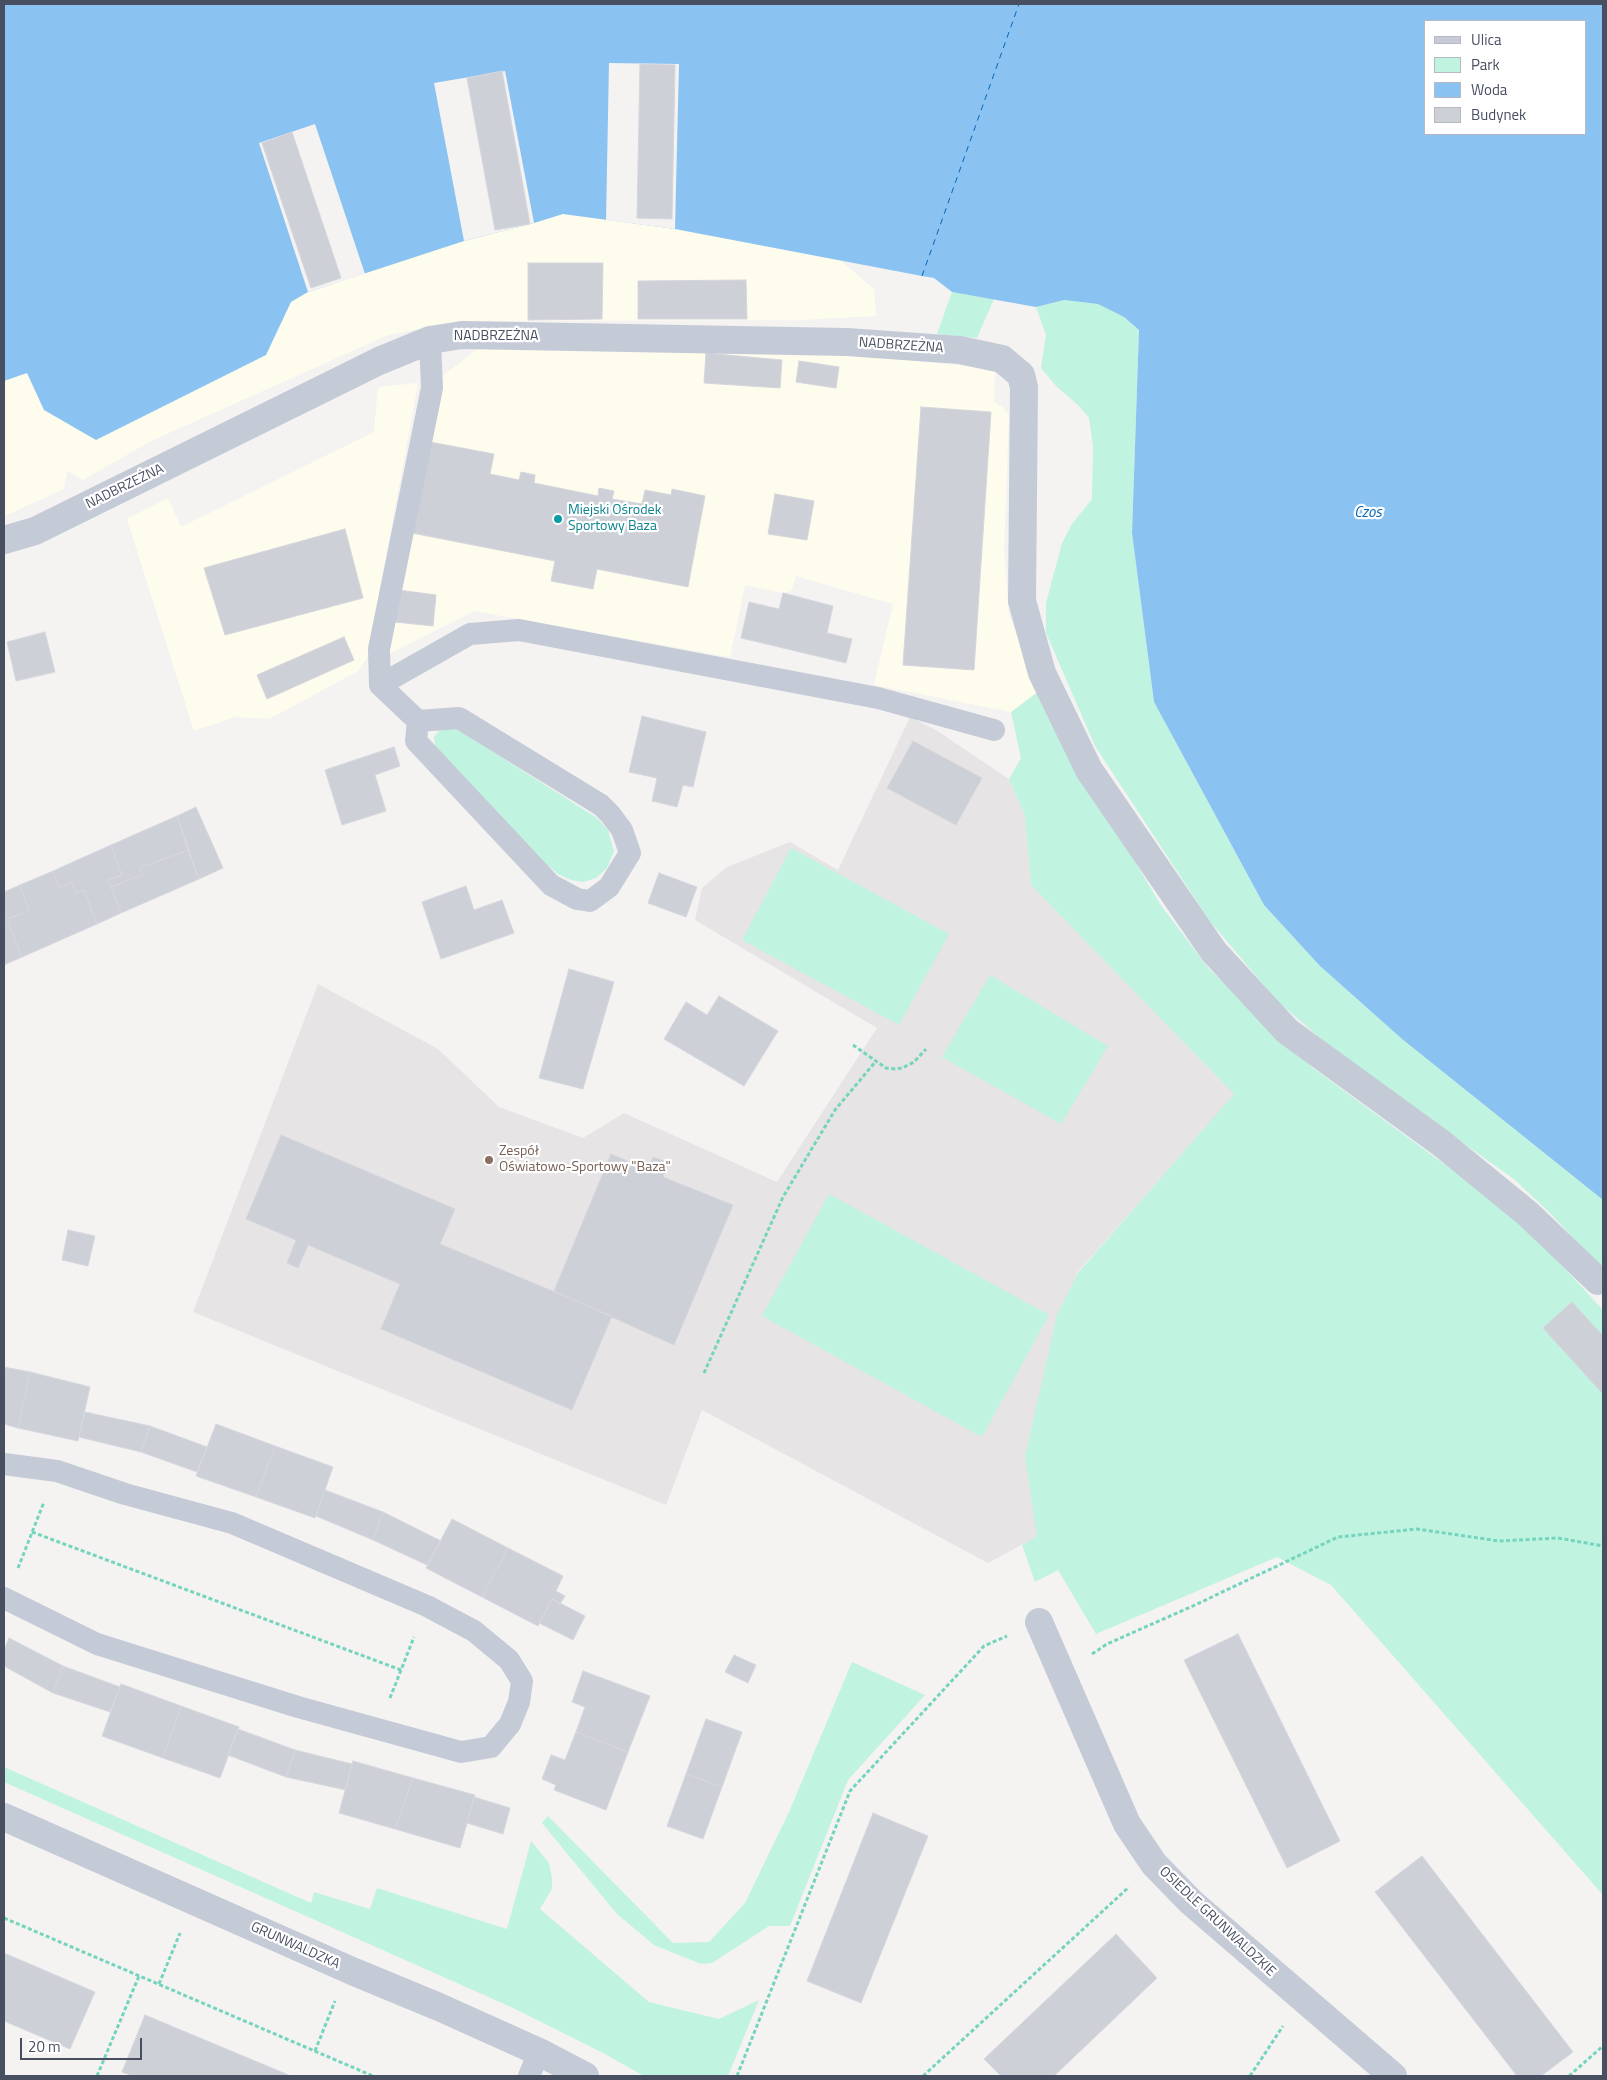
<!DOCTYPE html>
<meta charset="utf-8">
<style>
body{margin:0}
#map{position:relative;width:1607px;height:2080px;overflow:hidden;background:#f4f3f2;font-family:"Titillium Web",sans-serif}
canvas{display:block}
.frame{position:absolute;inset:0;border:5px solid #484f61;pointer-events:none}
.legend{position:absolute;left:1424px;top:20px;width:162px;height:115px;box-sizing:border-box;background:#fff;border:1px solid #b6b9c0;margin:0;padding:6px 9px;list-style:none;font-size:15px;color:#484f61}
.legend li{display:flex;align-items:center;gap:10px;height:25px}
.legend b{width:25px;border:1px solid #b6b9c0}
.scale{position:absolute;left:20px;top:2038px;width:122px;height:22px;box-sizing:border-box;border:2px solid #484f61;border-top:0;padding-left:6px;font-size:15px;line-height:18px;white-space:nowrap;color:#484f61;-webkit-text-stroke:4px #fff;paint-order:stroke}
</style>
<div id="map">
<canvas width="1607" height="2080"></canvas>
<div class="frame"></div>
<ul class="legend">
<li><b style="height:6px;background:#c5cad7"></b>Ulica</li>
<li><b style="height:14px;background:#c0f3e0"></b>Park</li>
<li><b style="height:14px;background:#8ac3f2"></b>Woda</li>
<li><b style="height:14px;background:#ced0d8"></b>Budynek</li>
</ul>
<div class="scale">20 m</div>
</div>
<script>
const g = document.querySelector('canvas').getContext('2d');
g.lineJoin = 'round';
function fillPath(path, color) {
  g.fillStyle = color;
  g.fill(path, 'evenodd');
}
function toPath(rows) {
  const path = new Path2D();
  for (const r of rows) {
    path.moveTo(r[0], r[1]);
    for (let i = 2; i < r.length; i += 2) path.lineTo(r[i], r[i + 1]);
  }
  return path;
}
function strokePath(path, color, width, dash) {
  g.strokeStyle = color;
  g.lineWidth = width;
  g.lineCap = dash ? 'butt' : 'round';
  g.setLineDash(dash || []);
  g.stroke(path);
}
function drawText(font, color, halo, rows, align = 'center') {
  g.font = font + ' "Titillium Web",sans-serif';
  g.lineWidth = 4.5;
  g.setLineDash([]);
  g.textBaseline = 'middle';
  g.strokeStyle = halo;
  g.fillStyle = color;
  for (const [text, x, y, turn = 0] of rows) {
    g.save();
    g.translate(x, y);
    g.rotate((+turn || 0) * Math.PI / 180);
    g.textAlign = isNaN(turn) ? turn : align;
    if (halo) g.strokeText(text, 0, 0);
    g.fillText(text, 0, 0);
    g.restore();
  }
}
const commercial = toPath([
 [563,214,675,229,841,261,874,289,876,316,800,320,459,321,388,335,151,441,83,480,67,471,64,489,4,516,4,381,27,373,44,410,266,355,291,301,308,292,464,241,534,223],
 [479,348,794,349,995,369,994,402,1003,407,1009,415,1004,551,1009,615,1039,691,1011,712,874,685,893,604,796,576,791,591,783,593,745,585,730,657,474,611,389,654,440,378],
 [418,383,367,658,358,671,269,719,235,717,194,731,127,519,168,498,181,527,374,432,378,387]
]);
const education = toPath([
 [910,717,936,730,1009,779,1025,816,1031,885,1235,1094,1077,1273,1025,1457,1038,1536,988,1563,702,1410,666,1505,193,1312,318,984,438,1049,499,1107,583,1138,624,1113,777,1182,877,1028,695,920,702,888,727,867,790,842,838,870]
]);
const green = toPath([
 [952,292,994,299,977,338,937,334],
 [1064,300,1099,304,1124,317,1139,330,1132,533,1154,702,1264,905,1320,966,1402,1039,1603,1200,1603,1270,1550,1213,1515,1180,1345,1059,1278,1002,1209,920,1095,746,1046,633,1046,603,1062,543,1072,524,1092,499,1093,446,1089,418,1078,405,1056,386,1041,368,1046,335,1036,307],
 [1039,691,1087,780,1160,904,1209,969,1313,1068,1496,1202,1543,1245,1603,1310,1603,1895,1331,1585,1277,1557,1096,1634,1058,1570,1035,1582,1022,1545,1037,1536,1025,1457,1057,1315,1078,1273,1234,1094,1031,885,1025,816,1009,779,1021,758,1011,712],
 [451,728,460,731,597,818,608,830,614,851,607,868,596,878,583,882,571,880,558,874,540,859,436,750,434,737,439,731],
 [791,848,949,934,899,1025,742,940],
 [990,975,1108,1046,1061,1124,942,1057],
 [829,1194,1049,1315,982,1437,762,1316],
 [852,1662,925,1695,848,1780,790,1926,769,1926,712,1963,701,1964,654,1945,617,1914,542,1823,548,1816,673,1943,709,1942,745,1903,789,1812],
 [4,1767,311,1903,314,1892,370,1909,377,1888,507,1929,531,1841,549,1863,552,1878,552,1889,540,1909,649,2002,719,2019,759,2000,728,2076,644,2076,603,2053,511,2007,4,1782]
]);
const water = toPath([
 [4,4,1603,4,1603,1200,1402,1039,1320,966,1264,905,1154,702,1132,533,1139,330,1124,317,1098,304,1064,300,1036,307,952,292,934,278,922,276,675,229,563,214,534,223,464,241,308,292,291,302,266,355,96,440,44,410,27,373,4,381],
 [1426,21,1586,21,1586,134,1426,134]
]);
const pier = toPath([
 [609,63,679,64,675,229,606,220],
 [505,71,534,223,464,241,434,83],
 [315,124,365,274,308,292,259,143]
]);
const ferry = toPath([
 [922,276,1019,4]
]);
const building = toPath([
 [640,64,675,65,672,219,637,218,640,64],
 [502,71,530,224,495,230,467,78,502,71],
 [292,132,341,278,311,288,262,143,292,132],
 [528,263,603,263,602,319,528,320,528,263],
 [746,280,747,319,638,319,638,281,746,280],
 [706,353,782,360,780,388,704,383,706,353],
 [799,361,839,367,836,388,796,382,799,361],
 [921,407,991,412,974,670,903,665,921,407],
 [430,442,494,454,490,474,519,480,521,472,535,475,534,483,598,496,599,488,614,491,612,499,642,504,645,490,671,495,672,489,705,496,688,587,597,569,593,589,551,581,555,561,412,533,430,442],
 [775,494,814,501,807,540,768,534,775,494],
 [345,529,363,598,225,635,204,568,345,529],
 [399,590,436,595,433,626,395,622,399,590],
 [783,593,833,606,827,633,852,639,846,663,741,638,749,602,779,609,783,593],
 [45,632,55,672,16,681,7,642,45,632],
 [344,637,354,660,267,699,257,675,344,637],
 [642,716,706,732,693,787,683,785,677,807,652,801,657,778,629,772,642,716],
 [913,741,982,778,956,825,887,788,913,741],
 [394,747,400,766,375,775,386,811,342,825,325,770,394,747],
 [196,807,223,868,199,879,177,816,196,807],
 [177,816,188,850,140,868,142,875,111,887,108,880,122,875,111,845,177,816],
 [111,845,122,875,108,880,121,913,97,924,84,890,76,893,72,883,59,888,53,871,111,845],
 [188,850,199,879,121,913,111,887,142,875,140,868,188,850],
 [53,871,59,888,72,883,76,893,84,890,97,924,22,957,7,919,29,911,20,885,53,871],
 [659,873,697,887,686,917,648,903,659,873],
 [20,885,29,911,7,919,22,957,4,965,4,892,20,885],
 [466,886,474,910,502,900,514,933,441,959,422,902,466,886],
 [569,969,614,982,583,1089,539,1078,569,969],
 [719,996,778,1031,744,1086,664,1039,686,1002,707,1015,719,996],
 [281,1135,455,1209,440,1244,612,1316,572,1410,381,1329,400,1284,308,1245,298,1268,287,1263,296,1240,246,1219,281,1135],
 [611,1154,648,1170,653,1157,669,1163,663,1177,733,1205,674,1345,554,1291,611,1154],
 [68,1230,95,1236,88,1266,62,1260,68,1230],
 [1572,1302,1603,1336,1603,1394,1543,1328,1572,1302],
 [4,1367,30,1372,18,1428,4,1424,4,1367],
 [30,1372,90,1387,78,1441,18,1428,30,1372],
 [85,1412,150,1426,141,1452,79,1437,85,1412],
 [216,1424,275,1446,256,1497,196,1476,216,1424],
 [150,1426,207,1447,197,1472,141,1452,150,1426],
 [275,1446,333,1467,315,1518,256,1497,275,1446],
 [325,1490,383,1512,373,1540,316,1516,325,1490],
 [383,1512,441,1541,427,1565,373,1540,383,1512],
 [452,1519,508,1548,482,1597,426,1568,452,1519],
 [508,1548,563,1576,556,1591,565,1596,560,1604,552,1599,538,1626,482,1597,508,1548],
 [552,1599,585,1616,573,1640,539,1623,552,1599],
 [1238,1634,1340,1841,1287,1868,1184,1660,1238,1634],
 [9,1638,63,1666,53,1693,4,1666,4,1650,9,1638],
 [734,1655,756,1665,748,1683,725,1672,734,1655],
 [63,1666,120,1687,110,1712,53,1693,63,1666],
 [583,1671,650,1696,628,1752,576,1732,585,1707,572,1702,583,1671],
 [121,1684,181,1706,163,1758,102,1736,121,1684],
 [181,1706,239,1727,220,1778,163,1758,181,1706],
 [706,1719,742,1732,722,1787,686,1774,706,1719],
 [238,1729,295,1750,286,1777,228,1755,238,1729],
 [576,1732,628,1752,606,1810,554,1790,556,1785,542,1779,551,1755,565,1760,576,1732],
 [295,1750,352,1764,346,1790,286,1777,295,1750],
 [353,1761,413,1778,395,1829,339,1813,353,1761],
 [686,1774,722,1787,703,1839,667,1826,686,1774],
 [413,1778,475,1795,460,1848,395,1829,413,1778],
 [474,1797,510,1808,503,1834,467,1823,474,1797],
 [873,1813,928,1836,861,2003,807,1981,873,1813],
 [1422,1856,1573,2052,1541,2076,1517,2076,1375,1892,1422,1856],
 [1116,1934,1157,1978,1054,2076,1001,2076,984,2059,1116,1934],
 [4,1953,95,1992,70,2049,4,2021,4,1953],
 [145,2015,291,2076,133,2076,122,2072,145,2015]
]);
const path = toPath([
 [853,1045,886,1068,895,1069,902,1068,914,1062,926,1049],
 [704,1373,783,1197,835,1110,876,1061],
 [32,1532,401,1670],
 [18,1568,44,1502],
 [1092,1654,1107,1644,1195,1605,1338,1537,1417,1529,1499,1541,1558,1538,1603,1546],
 [390,1698,414,1637],
 [4,1918,373,2076],
 [159,1984,180,1933],
 [315,2051,335,2001],
 [97,2076,139,1976],
 [737,2076,850,1791,984,1646,1007,1636],
 [923,2076,1129,1887],
 [1250,2076,1283,2026],
 [1569,2076,1603,2046]
]);
const service = toPath([
 [380,685,470,634,519,630,878,698,994,730],
 [418,721,416,741,551,885,577,899,590,901,609,887,630,853,622,830,610,814,601,805,459,718,418,721,380,685,379,649,432,388,430,340],
 [4,1464,57,1471,125,1494,232,1523,427,1606,474,1631,509,1660,522,1681,519,1702,510,1724,491,1747,461,1752,298,1707,97,1644,4,1598],
 [529,2076,539,2052]
]);
const minor = toPath([
 [4,540,35,531,379,361,430,340,462,335,847,342,960,350,1002,359,1021,375,1024,387,1022,601,1042,673,1089,770,1214,952,1287,1031,1441,1143,1528,1214,1598,1281],
 [1039,1622,1127,1824,1154,1864,1191,1902,1393,2076],
 [4,1817,352,1971,439,2007,539,2052,585,2076]
]);
const markers = [
 [558,519,5,"#0f9aa8"],
 [489,1160,5,"#8d6e63"]
];
const streetNames = [
 ["NADBRZEŻNA",496,337],
 ["NADBRZEŻNA",901,346,4],
 ["NADBRZEŻNA",125,487,-26],
 ["OSIEDLE GRUNWALDZKIE",1217,1922,43],
 ["GRUNWALDZKA",295,1946,24]
];
const cultureNames = [
 ["Miejski Ośrodek",568,511],
 ["Sportowy Baza",568,527]
];
const educationNames = [
 ["Zespół",499,1152],
 ["Oświatowo-Sportowy \"Baza\"",499,1168]
];
const waterNames = [
 ["Czos",1368,513]
];
fillPath(commercial, '#fefded');
fillPath(education, '#e6e4e4');
fillPath(green, '#c0f3e0');
fillPath(water, '#8ac3f2');
fillPath(pier, '#f4f3f2');
strokePath(ferry, '#0366b9', 1, [6, 5]);
fillPath(building, '#ced0d8');
strokePath(building, '#d6d6de', 1);
strokePath(path, '#75d4bd', 3, [4, 2.5]);
strokePath(service, '#c5cad7', 22);
strokePath(minor, '#c5cad7', 28);
for (const [x, y, r, color] of markers) {
  const dot = new Path2D();
  dot.arc(x, y, r, 0, 2 * Math.PI);
  g.fillStyle = color;
  g.fill(dot);
  strokePath(dot, '#fff', 2);
}
drawText('14px', '#484f61', '#fff', streetNames);
drawText('14px', '#0d838f', '#fff', cultureNames, 'left');
drawText('14px', '#785e54', '#fff', educationNames, 'left');
drawText('italic 15px', '#0366b9', '#fff', waterNames);
</script>
